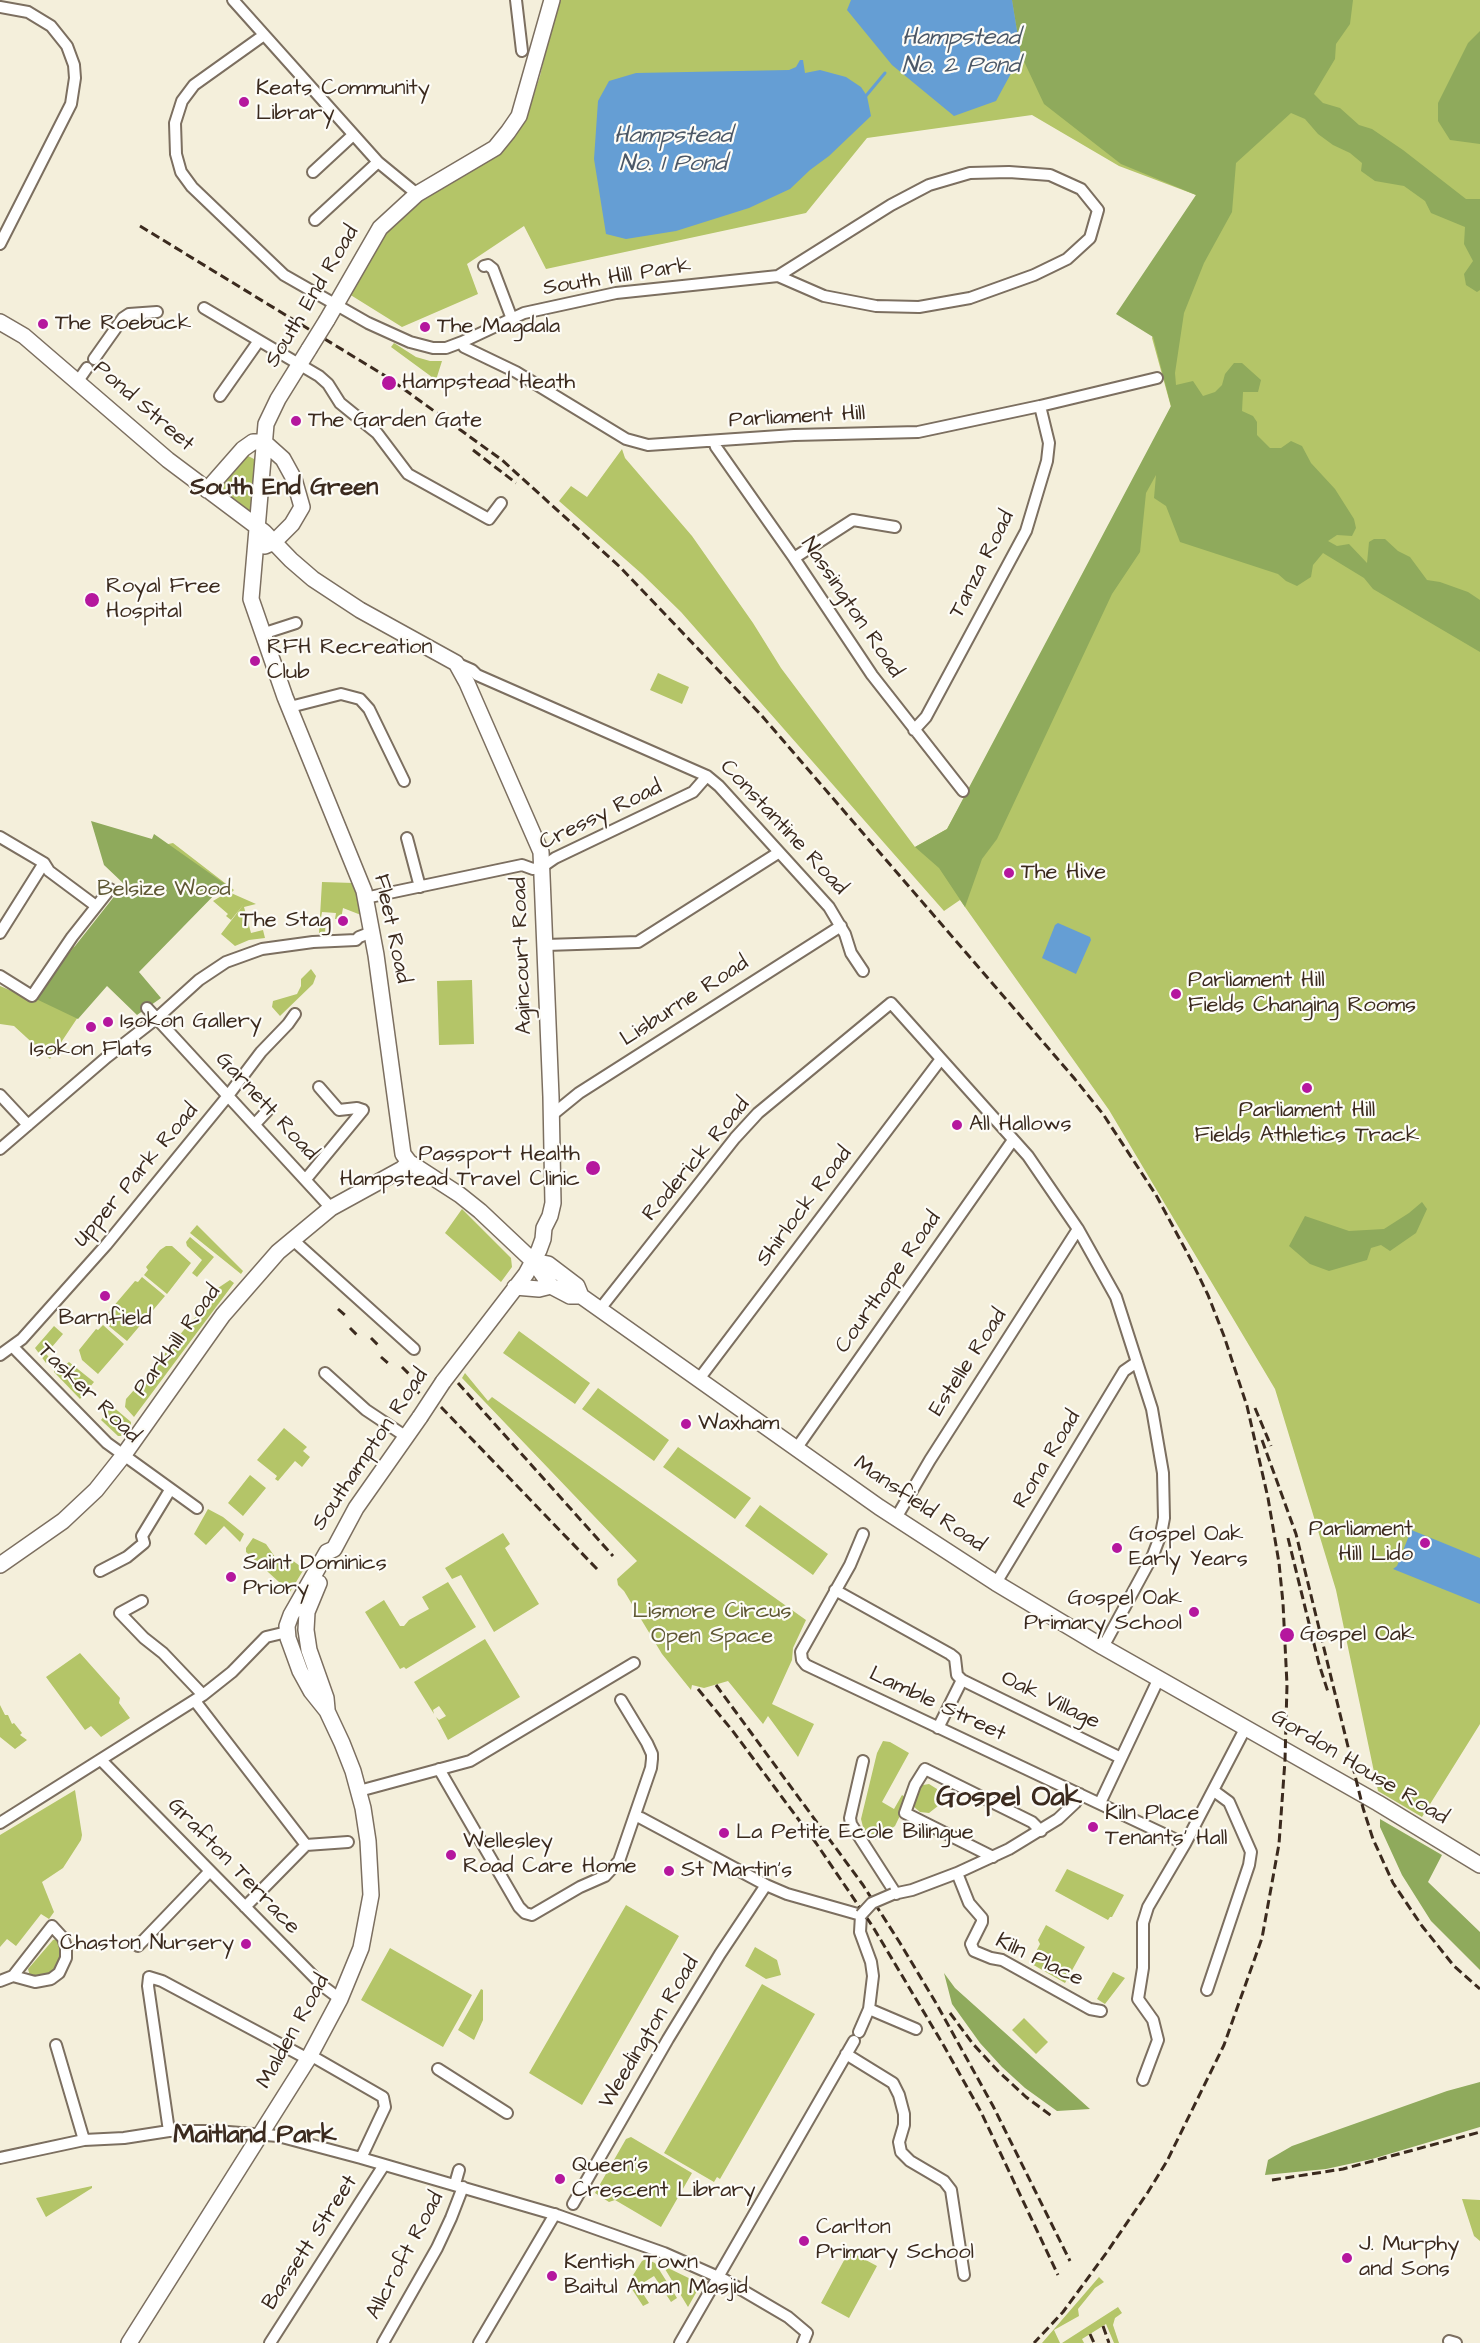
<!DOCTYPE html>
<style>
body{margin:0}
canvas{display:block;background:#f4efdb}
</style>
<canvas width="1480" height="2343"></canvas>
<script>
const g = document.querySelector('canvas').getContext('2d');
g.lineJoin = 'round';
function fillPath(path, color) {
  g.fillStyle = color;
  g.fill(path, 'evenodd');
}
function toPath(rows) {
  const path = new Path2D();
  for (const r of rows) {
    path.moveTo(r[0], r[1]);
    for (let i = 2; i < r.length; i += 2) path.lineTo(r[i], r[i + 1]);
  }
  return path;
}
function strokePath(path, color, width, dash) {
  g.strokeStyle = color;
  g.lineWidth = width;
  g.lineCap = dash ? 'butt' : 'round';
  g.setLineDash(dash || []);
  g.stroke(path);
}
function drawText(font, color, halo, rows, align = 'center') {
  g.font = font + ' "Architects Daughter",sans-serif';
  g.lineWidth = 4.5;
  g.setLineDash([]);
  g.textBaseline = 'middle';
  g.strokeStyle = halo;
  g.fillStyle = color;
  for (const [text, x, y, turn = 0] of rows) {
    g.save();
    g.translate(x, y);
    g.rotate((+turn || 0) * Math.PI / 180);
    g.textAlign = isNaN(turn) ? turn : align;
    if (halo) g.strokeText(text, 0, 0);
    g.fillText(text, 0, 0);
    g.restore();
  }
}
const green = toPath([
 [558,0,1480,0,1480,1724,1422,1817,1378,1791,1336,1590,1275,1389,1109,1110,960,900,944,911,681,612,642,574,559,501,571,486,587,497,622,449,625,458,692,536,753,623,781,668,915,847,947,829,1077,595,1171,407,1152,338,1196,195,1119,166,1032,115,867,138,806,213,546,269,524,226,467,264,478,294,402,327,349,294,386,232,417,202,528,112,540,76],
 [394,343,416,357,430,361,442,361,436,380,391,347],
 [248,456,256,460,252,516,217,492],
 [658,673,689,687,682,704,650,690],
 [173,843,234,890,231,893,256,904,244,907,251,933,263,930,265,938,249,940,235,946,221,934,244,904,231,920,226,916,228,914,213,901,223,895,159,846],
 [322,882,354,883,361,915,343,908,341,919,335,919,336,913,322,912,321,918,326,918,325,933,319,933],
 [70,946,77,947,109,982,88,1002,50,1059,14,1026,0,1024,0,986,26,997],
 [311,969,316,976,313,984,280,1016,272,1007,273,1001,297,994,301,986,301,979],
 [472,980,474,1044,439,1045,437,981],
 [462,1209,511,1258,512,1267,501,1282,445,1233],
 [197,1225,243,1271,241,1274,190,1233],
 [190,1237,214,1257,197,1277,192,1273,202,1260,187,1246,186,1242],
 [166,1246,172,1246,191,1263,167,1294,144,1275,148,1270,146,1267,160,1250],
 [142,1277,165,1296,127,1341,105,1323,109,1318,106,1315,135,1281,138,1282],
 [230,1280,234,1283,134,1417,125,1407,126,1399,150,1372,161,1363,162,1357,191,1321,202,1312,203,1307,218,1288],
 [103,1325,124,1344,98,1374,82,1360,79,1350,96,1329,98,1330],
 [54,1326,63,1334,46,1354,50,1358,46,1363,35,1348],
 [519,1331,590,1383,575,1404,503,1353],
 [69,1362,94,1382,80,1399,54,1372,61,1363,65,1365],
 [465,1373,488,1401,492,1397,806,1620,793,1648,792,1660,772,1704,814,1724,798,1757,768,1716,763,1724,728,1681,704,1688,692,1685,691,1690,662,1654,624,1591,618,1585,617,1579,637,1561,462,1378],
 [598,1388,669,1440,654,1461,582,1409],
 [112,1406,131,1422,131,1426,121,1436,118,1436,101,1420],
 [284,1428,307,1447,303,1451,310,1457,302,1467,295,1461,278,1481,275,1479,277,1476,257,1460],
 [678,1447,751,1498,735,1519,663,1467],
 [250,1475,266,1488,243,1516,228,1503],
 [760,1505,828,1554,813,1575,745,1526],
 [208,1509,223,1517,244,1534,240,1542,224,1526,206,1545,194,1534],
 [503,1533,510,1544,505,1548,539,1604,494,1632,461,1575,452,1579,445,1568],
 [253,1538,266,1544,275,1557,292,1560,304,1569,290,1592,246,1552,246,1548],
 [448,1582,476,1627,406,1669,404,1667,400,1669,365,1612,384,1600,400,1626,404,1626,409,1620,429,1609,422,1597],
 [485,1639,520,1697,448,1740,436,1717,439,1720,446,1716,439,1706,433,1710,434,1714,414,1682],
 [80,1653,120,1698,119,1703,130,1718,101,1737,91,1726,85,1730,46,1677],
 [0,1705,5,1715,8,1715,12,1724,14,1723,22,1733,20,1735,27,1740,15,1749,0,1737],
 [883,1741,890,1742,909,1753,882,1802,894,1809,902,1795,908,1799,895,1826,875,1840,872,1840,863,1827,861,1819,877,1753],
 [929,1784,937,1789,943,1802,929,1813,920,1812,913,1806,916,1799,914,1796,916,1790,923,1785],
 [75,1790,82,1835,81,1840,63,1868,42,1882,54,1912,49,1919,41,1914,16,1946,7,1939,0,1947,0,1835],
 [1067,1869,1124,1895,1112,1917,1110,1917,1108,1920,1055,1891],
 [626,1905,679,1936,582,2105,529,2073],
 [1046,1925,1085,1947,1065,1983,1030,1963,1040,1944,1038,1940],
 [56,1939,61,1944,62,1954,56,1968,47,1975,30,1976,28,1969,53,1940],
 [755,1947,777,1960,781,1975,766,1979,745,1966],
 [390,1948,472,1995,443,2047,361,2000],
 [1113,1972,1125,1978,1105,2004,1097,1999],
 [762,1984,815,2014,720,2179,717,2177,714,2182,664,2153],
 [481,1989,483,1990,483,2020,474,2040,458,2030],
 [1024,2018,1048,2042,1036,2054,1012,2030],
 [631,2137,692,2173,661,2227,615,2200,609,2202,595,2193,626,2139],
 [92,2186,92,2188,46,2217,36,2198],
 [1462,2199,1480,2200,1480,2241,1474,2236],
 [849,2251,877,2266,849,2318,821,2303],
 [646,2259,655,2263,677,2298,671,2302,654,2276,638,2286,649,2303,643,2306,628,2283,642,2261],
 [666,2267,701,2284,688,2307,665,2269],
 [1099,2277,1104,2282,1095,2288,1078,2309,1079,2316,1054,2330,1060,2343,1042,2343],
 [1118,2307,1122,2313,1115,2318,1113,2325,1119,2343,1114,2343,1106,2324,1082,2339,1084,2343,1062,2343]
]);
const forest = toPath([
 [1012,0,1353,0,1350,24,1336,44,1335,59,1314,94,1323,103,1340,108,1359,125,1372,129,1403,150,1466,199,1480,199,1480,290,1477,292,1466,285,1464,274,1473,261,1464,244,1465,227,1431,213,1425,201,1404,186,1375,181,1361,171,1362,163,1350,153,1333,145,1318,134,1305,119,1291,113,1236,163,1232,212,1204,263,1184,313,1175,373,1176,385,1193,381,1203,396,1215,392,1222,385,1225,374,1234,363,1242,363,1261,380,1258,392,1243,392,1242,411,1253,416,1257,422,1257,435,1270,448,1281,448,1291,441,1302,446,1311,463,1335,489,1354,519,1356,528,1352,536,1337,535,1328,541,1337,546,1349,544,1367,563,1369,542,1374,539,1385,539,1398,551,1410,557,1427,580,1440,582,1468,592,1480,600,1480,652,1373,589,1364,578,1323,553,1313,565,1311,577,1297,586,1286,581,1278,574,1180,542,1166,506,1154,498,1156,475,1146,493,1140,552,1112,594,997,839,982,859,965,907,939,868,915,847,947,829,1171,406,1153,337,1116,314,1196,195,1121,164,1044,104,1021,55],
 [1480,31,1480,144,1450,140,1438,121,1438,103,1468,43],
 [91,821,152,839,154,834,225,884,139,972,161,998,137,1015,107,986,78,1019,34,998,124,884,104,865],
 [1422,1202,1427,1209,1416,1233,1390,1251,1381,1245,1371,1248,1367,1260,1329,1271,1310,1264,1289,1246,1305,1216,1349,1231,1384,1229,1409,1213],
 [1380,1819,1442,1855,1428,1882,1480,1932,1480,1970,1431,1921,1402,1875,1380,1827],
 [944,1973,955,1988,1090,2109,1057,2111,1025,2088,1002,2067,980,2043,952,2004],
 [1480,2082,1480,2127,1372,2159,1326,2169,1265,2175,1268,2160,1292,2146,1447,2091]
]);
const water = toPath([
 [851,0,1012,0,1021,55,996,101,954,116,892,65,847,10],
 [800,60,803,60,805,73,820,70,846,77,861,87,867,96,871,116,829,156,810,170,790,189,749,208,676,231,626,239,606,234,594,159,598,101,609,81,636,73,789,70,796,67],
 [1058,923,1090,937,1091,940,1076,974,1042,958,1055,925],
 [1409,1529,1480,1558,1480,1604,1393,1569,1397,1566,1410,1533]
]);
const stream = toPath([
 [865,97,885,73]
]);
const street = toPath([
 [233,0,378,162,417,194],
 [516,0,522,51],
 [0,7,28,12,51,26,67,46,74,65,75,78,71,104,0,244],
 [264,35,194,85,182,101,175,123,176,154,181,172,192,187,284,275,368,323,410,342,433,348,446,348,462,342,524,313,616,293,778,276,891,205,929,185,970,173,1009,172,1050,175,1081,189,1098,210,1090,238,1067,259,1034,275,970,298,919,307,876,306,824,296,778,276],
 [313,172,353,135],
 [315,220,378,162],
 [484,266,488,265,493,269,512,319],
 [204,308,319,376,328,384,340,403,377,433,408,474,489,519,501,503],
 [462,342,464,347,516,372,626,439,648,445,794,435,918,432,1040,406,1157,378],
 [94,359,123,318,129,314,157,312],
 [78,381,87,368],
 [220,396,258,342],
 [714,441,716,447,794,558,872,675,963,791],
 [794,558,853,520,895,527],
 [262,634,296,623],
 [456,663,472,670,477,675,707,776,719,786,829,907,845,934,851,953,863,971],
 [290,707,341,694,360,699,369,709,404,781],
 [914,730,926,717,1026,531,1047,461,1049,443,1040,406],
 [0,837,44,863,49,871,96,906],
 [407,838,420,887],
 [365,898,522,865,533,869,542,867,555,858,693,792,707,776],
 [0,933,44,863],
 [546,945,638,942,778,853],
 [0,976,32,996,72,937,110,889],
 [147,1008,331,1208],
 [0,1095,28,1125],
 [552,1115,579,1093,841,926],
 [255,1124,268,1110],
 [0,1149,107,1057,157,1018,199,980,226,962,262,949,313,942,356,940,359,937,372,932],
 [306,1179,363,1110,357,1108,339,1110,319,1087],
 [293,1240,414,1349],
 [600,1309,735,1138,758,1113,891,1003,1028,1156,1078,1229,1116,1297,1152,1409,1163,1473,1164,1518,1161,1534,1153,1555,1103,1647],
 [13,1347,107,1443,197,1508],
 [0,1355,22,1339,106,1245,227,1097,261,1052,288,1024,295,1014],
 [325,1373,366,1410,405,1436],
 [699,1379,941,1059],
 [796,1449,1013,1140],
 [896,1518,930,1460,1078,1229],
 [863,1534,850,1565,801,1652,802,1660,806,1665,1185,1844],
 [100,1571,127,1557,144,1543,142,1536,170,1490],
 [996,1583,1124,1371,1137,1362],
 [835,1590,950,1654,955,1658,957,1675,962,1680,1121,1758],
 [142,1601,120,1613,144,1638,163,1653,203,1695],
 [195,1701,306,1845],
 [938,1728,962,1680],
 [101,1760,324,1987,340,1999],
 [863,1761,850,1818,851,1824,896,1894],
 [439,1769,519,1907,525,1913,532,1915,580,1887,605,1876,619,1861,651,1768,652,1759,652,1754,647,1743,621,1700],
 [359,1791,470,1761,634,1663],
 [1100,1803,1159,1678],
 [635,1816,641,1818,766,1885,787,1894,861,1915,860,1932,871,1962,873,1976,869,2009,859,2032],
 [0,1823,203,1695,232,1672,266,1637,287,1632],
 [993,1857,905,1813,915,1785,925,1769,1032,1822,1041,1831],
 [957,1873,969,1903,982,1918,982,1922,971,1944,974,1951,991,1958,1002,1960,1090,2009,1101,2011],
 [893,1894,912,1890,957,1873,1009,1849,1058,1819,1075,1803,1080,1794],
 [245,1907,306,1845,348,1842],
 [138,1946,210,1871],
 [0,1981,13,1976,52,1926,63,1938,66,1947,66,1958,59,1973,51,1979,35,1982,13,1976],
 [1207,1990,1249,1865,1251,1852,1229,1802,1214,1791],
 [869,2009,916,2029],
 [56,2045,84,2140],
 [846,2054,893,2083,899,2095,904,2114,904,2125,899,2142,901,2152,910,2161,944,2181,951,2190,964,2275],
 [310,2055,383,2097,385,2107,361,2158],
 [438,2069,507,2113],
 [1143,2080,1158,2040,1153,2020,1138,1999,1143,1968,1143,1923,1148,1907,1185,1844,1246,1727],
 [169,2131,148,1986,149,1977,162,1981,308,2059],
 [0,2158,84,2140,124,2138,169,2131,216,2131,278,2136,361,2158,557,2215,664,2253,725,2280,788,2317,807,2333,803,2343],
 [455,2184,459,2170],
 [573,2204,668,2039,720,1954,766,1885],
 [1449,2341,1456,2343],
 [270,2343,384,2165],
 [383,2343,437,2248,451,2218,463,2187],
 [479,2343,555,2214],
 [680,2343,854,2041]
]);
const secondary = toPath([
 [327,320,380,228,417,194,495,148,508,132,519,116,552,0],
 [0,322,24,336,168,460,264,532,291,560,313,579,360,610,456,663,467,683,541,852,551,1097,553,1203,550,1216,544,1228,543,1239,539,1250,526,1274,443,1382],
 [309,349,278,399,266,424,251,599,285,697,364,891,376,955,403,1154,409,1162,460,1195,480,1211,533,1261,551,1286,570,1296,581,1296],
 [264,442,283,459,294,479,302,507,292,524,274,542,265,546],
 [207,490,243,449,253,442,264,442],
 [533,1261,548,1264,577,1286,581,1296,879,1507,996,1583,1103,1647,1378,1803,1480,1865],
 [515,1287,539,1289,551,1286],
 [0,1565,63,1521,96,1490,123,1456,223,1315,278,1252,331,1208,402,1169,409,1162],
 [319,1583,307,1612,306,1630,309,1650,326,1698,327,1709],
 [129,2343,308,2059,340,1999,361,1948,371,1895,368,1841,363,1808,353,1771,342,1743,327,1711,311,1691,300,1671,288,1638,287,1626,291,1615,327,1552,334,1549,356,1508,420,1417]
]);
const rail = toPath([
 [140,226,387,377,502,460,620,567,762,716,1074,1078,1103,1114,1156,1195,1191,1260,1208,1295,1224,1336,1247,1406,1268,1498,1279,1563,1283,1603,1287,1685,1285,1760,1279,1844,1262,1938,1224,2045,1167,2161,1148,2192,1107,2252,1063,2312,1034,2343],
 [473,450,516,483],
 [338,1309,347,1317],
 [350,1328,358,1336],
 [371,1338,378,1345],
 [381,1357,390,1365],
 [402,1367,410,1375],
 [458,1383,613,1556],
 [413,1387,420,1394],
 [441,1407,597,1569],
 [1255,1408,1271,1446],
 [1262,1440,1296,1534,1363,1808,1373,1839,1393,1883,1422,1926,1454,1966,1480,1989],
 [1288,1538,1319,1664,1328,1692],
 [716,1685,863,1885,900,1943,936,2003,993,2106,1070,2261],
 [698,1689,732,1730,816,1843,873,1927,944,2046,981,2112,1058,2275],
 [950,2013,973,2044,998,2071,1026,2097,1053,2117],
 [1272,2180,1343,2169,1480,2132],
 [1103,2326,1109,2343],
 [1090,2334,1094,2343]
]);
const streetBridge = toPath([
 [861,1915,872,1903,893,1894]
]);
const secondaryBridge = toPath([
 [309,349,327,320],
 [420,1417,443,1382]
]);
const markers = [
 [244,102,6,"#b5179e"],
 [43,324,6,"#b5179e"],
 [425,327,6,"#b5179e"],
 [389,383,8,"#b5179e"],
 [296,421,6,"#b5179e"],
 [92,600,8,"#b5179e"],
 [255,661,6,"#b5179e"],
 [1009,873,6,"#b5179e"],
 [343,921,6,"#b5179e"],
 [1176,994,6,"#b5179e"],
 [108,1022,6,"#b5179e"],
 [91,1027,6,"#b5179e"],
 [1307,1088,6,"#b5179e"],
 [957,1125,6,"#b5179e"],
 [593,1168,8,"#b5179e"],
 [105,1296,6,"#b5179e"],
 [686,1424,6,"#b5179e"],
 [1425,1543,6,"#b5179e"],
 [1117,1548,6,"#b5179e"],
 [231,1577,6,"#b5179e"],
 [1194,1612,6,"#b5179e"],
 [1287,1635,8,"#b5179e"],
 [1093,1827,6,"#b5179e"],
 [724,1833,6,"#b5179e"],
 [451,1855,6,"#b5179e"],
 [669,1871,6,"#b5179e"],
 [246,1944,6,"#b5179e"],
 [560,2179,6,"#b5179e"],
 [804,2241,6,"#b5179e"],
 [1347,2258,6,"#b5179e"],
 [552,2276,6,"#b5179e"]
];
const poiNames = [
 ["Keats Community",256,89],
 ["Library",256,114],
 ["The Roebuck",55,324],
 ["The Magdala",437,327],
 ["Hampstead Heath",402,383],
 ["The Garden Gate",308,421],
 ["Royal Free",106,587],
 ["Hospital",106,612],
 ["RFH Recreation",267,648],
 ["Club",267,673],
 ["The Hive",1021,873],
 ["The Stag",331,921,"right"],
 ["Parliament Hill",1188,981],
 ["Fields Changing Rooms",1188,1006],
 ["Isokon Gallery",120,1022],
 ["Isokon Flats",91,1050,"center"],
 ["Parliament Hill",1307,1111,"center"],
 ["Fields Athletics Track",1307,1136,"center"],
 ["All Hallows",969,1125],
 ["Passport Health",580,1155,"right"],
 ["Hampstead Travel Clinic",580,1180,"right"],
 ["Barnfield",105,1319,"center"],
 ["Waxham",698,1424],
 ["Parliament",1413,1530,"right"],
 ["Hill Lido",1413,1555,"right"],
 ["Gospel Oak",1129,1535],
 ["Early Years",1129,1560],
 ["Saint Dominics",243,1564],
 ["Priory",243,1589],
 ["Gospel Oak",1182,1599,"right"],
 ["Primary School",1182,1624,"right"],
 ["Gospel Oak",1300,1635],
 ["Kiln Place",1105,1814],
 ["Tenants' Hall",1105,1839],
 ["La Petite Ecole Bilingue",736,1833],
 ["Wellesley",463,1842],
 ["Road Care Home",463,1867],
 ["St Martin's",681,1871],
 ["Chaston Nursery",234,1944,"right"],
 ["Queen's",572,2166],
 ["Crescent Library",572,2191],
 ["Carlton",816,2228],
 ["Primary School",816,2253],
 ["J. Murphy",1359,2245],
 ["and Sons",1359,2270],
 ["Kentish Town",564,2263],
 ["Baitul Aman Masjid",564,2288]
];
const streetNames = [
 ["South Hill Park",617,278,-9],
 ["South End Road",313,297,-59],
 ["Pond Street",143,407,41],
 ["Parliament Hill",797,418,-3],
 ["Tanza Road",983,565,-63],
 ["Nassington Road",851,608,56],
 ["Cressy Road",601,816,-26],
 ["Constantine Road",783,828,47],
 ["Fleet Road",391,929,78],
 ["Agincourt Road",523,956,-92],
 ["Lisburne Road",685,1002,-33],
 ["Garnett Road",266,1107,47],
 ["Roderick Road",697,1160,-50],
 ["Upper Park Road",137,1176,-50],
 ["Shirlock Road",805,1207,-53],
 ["Courthope Road",889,1283,-55],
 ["Parkhill Road",178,1341,-54],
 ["Estelle Road",969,1363,-57],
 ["Tasker Road",88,1394,44],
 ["Southampton Road",371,1450,-56],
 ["Rona Road",1048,1460,-59],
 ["Mansfield Road",919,1505,34],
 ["Oak Village",1050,1701,26],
 ["Lamble Street",937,1705,25],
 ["Gordon House Road",1359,1768,31],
 ["Grafton Terrace",233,1867,46],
 ["Kiln Place",1039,1961,26],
 ["Malden Road",294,2032,-61],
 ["Weedington Road",650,2033,-59],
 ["Bassett Street",311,2243,-57],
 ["Allcroft Road",406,2256,-62]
];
const parkNames = [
 ["Belsize Wood",164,890],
 ["Lismore Circus",712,1612],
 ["Open Space",712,1637]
];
const waterNames = [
 ["Hampstead",961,39],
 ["No. 2 Pond",961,67],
 ["Hampstead",673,137],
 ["No. 1 Pond",673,165]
];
const neighbourhoodNames = [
 ["South End Green",284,489]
];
const quarterNames = [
 ["Maitland Park",255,2137]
];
const districtNames = [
 ["Gospel Oak",1009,1799]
];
fillPath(green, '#b4c568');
fillPath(forest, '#8faa5c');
fillPath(water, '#659ed4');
strokePath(stream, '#659ed4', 3);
strokePath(street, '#7c6f60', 14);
strokePath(secondary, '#7c6f60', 18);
strokePath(street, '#fff', 10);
strokePath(secondary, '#fff', 15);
strokePath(rail, '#3b2a1e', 3, [9, 4.5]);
strokePath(streetBridge, '#7c6f60', 14, []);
strokePath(secondaryBridge, '#7c6f60', 18, []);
strokePath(streetBridge, '#fff', 10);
strokePath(secondaryBridge, '#fff', 15);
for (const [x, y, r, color] of markers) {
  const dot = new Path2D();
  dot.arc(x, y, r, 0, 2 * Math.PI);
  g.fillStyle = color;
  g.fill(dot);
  strokePath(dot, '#fdfcf7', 2);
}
drawText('22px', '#3b2a1e', '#fdfcf7', poiNames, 'left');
drawText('22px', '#3b2a1e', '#fdfcf7', streetNames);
drawText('22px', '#5f5834', '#fdfcf7', parkNames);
drawText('italic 24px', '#4c5867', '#fdfcf7', waterNames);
drawText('bold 24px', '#3b2a1e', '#fdfcf7', neighbourhoodNames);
drawText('bold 26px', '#3b2a1e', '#fdfcf7', quarterNames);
drawText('bold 28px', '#3b2a1e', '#fdfcf7', districtNames);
</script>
